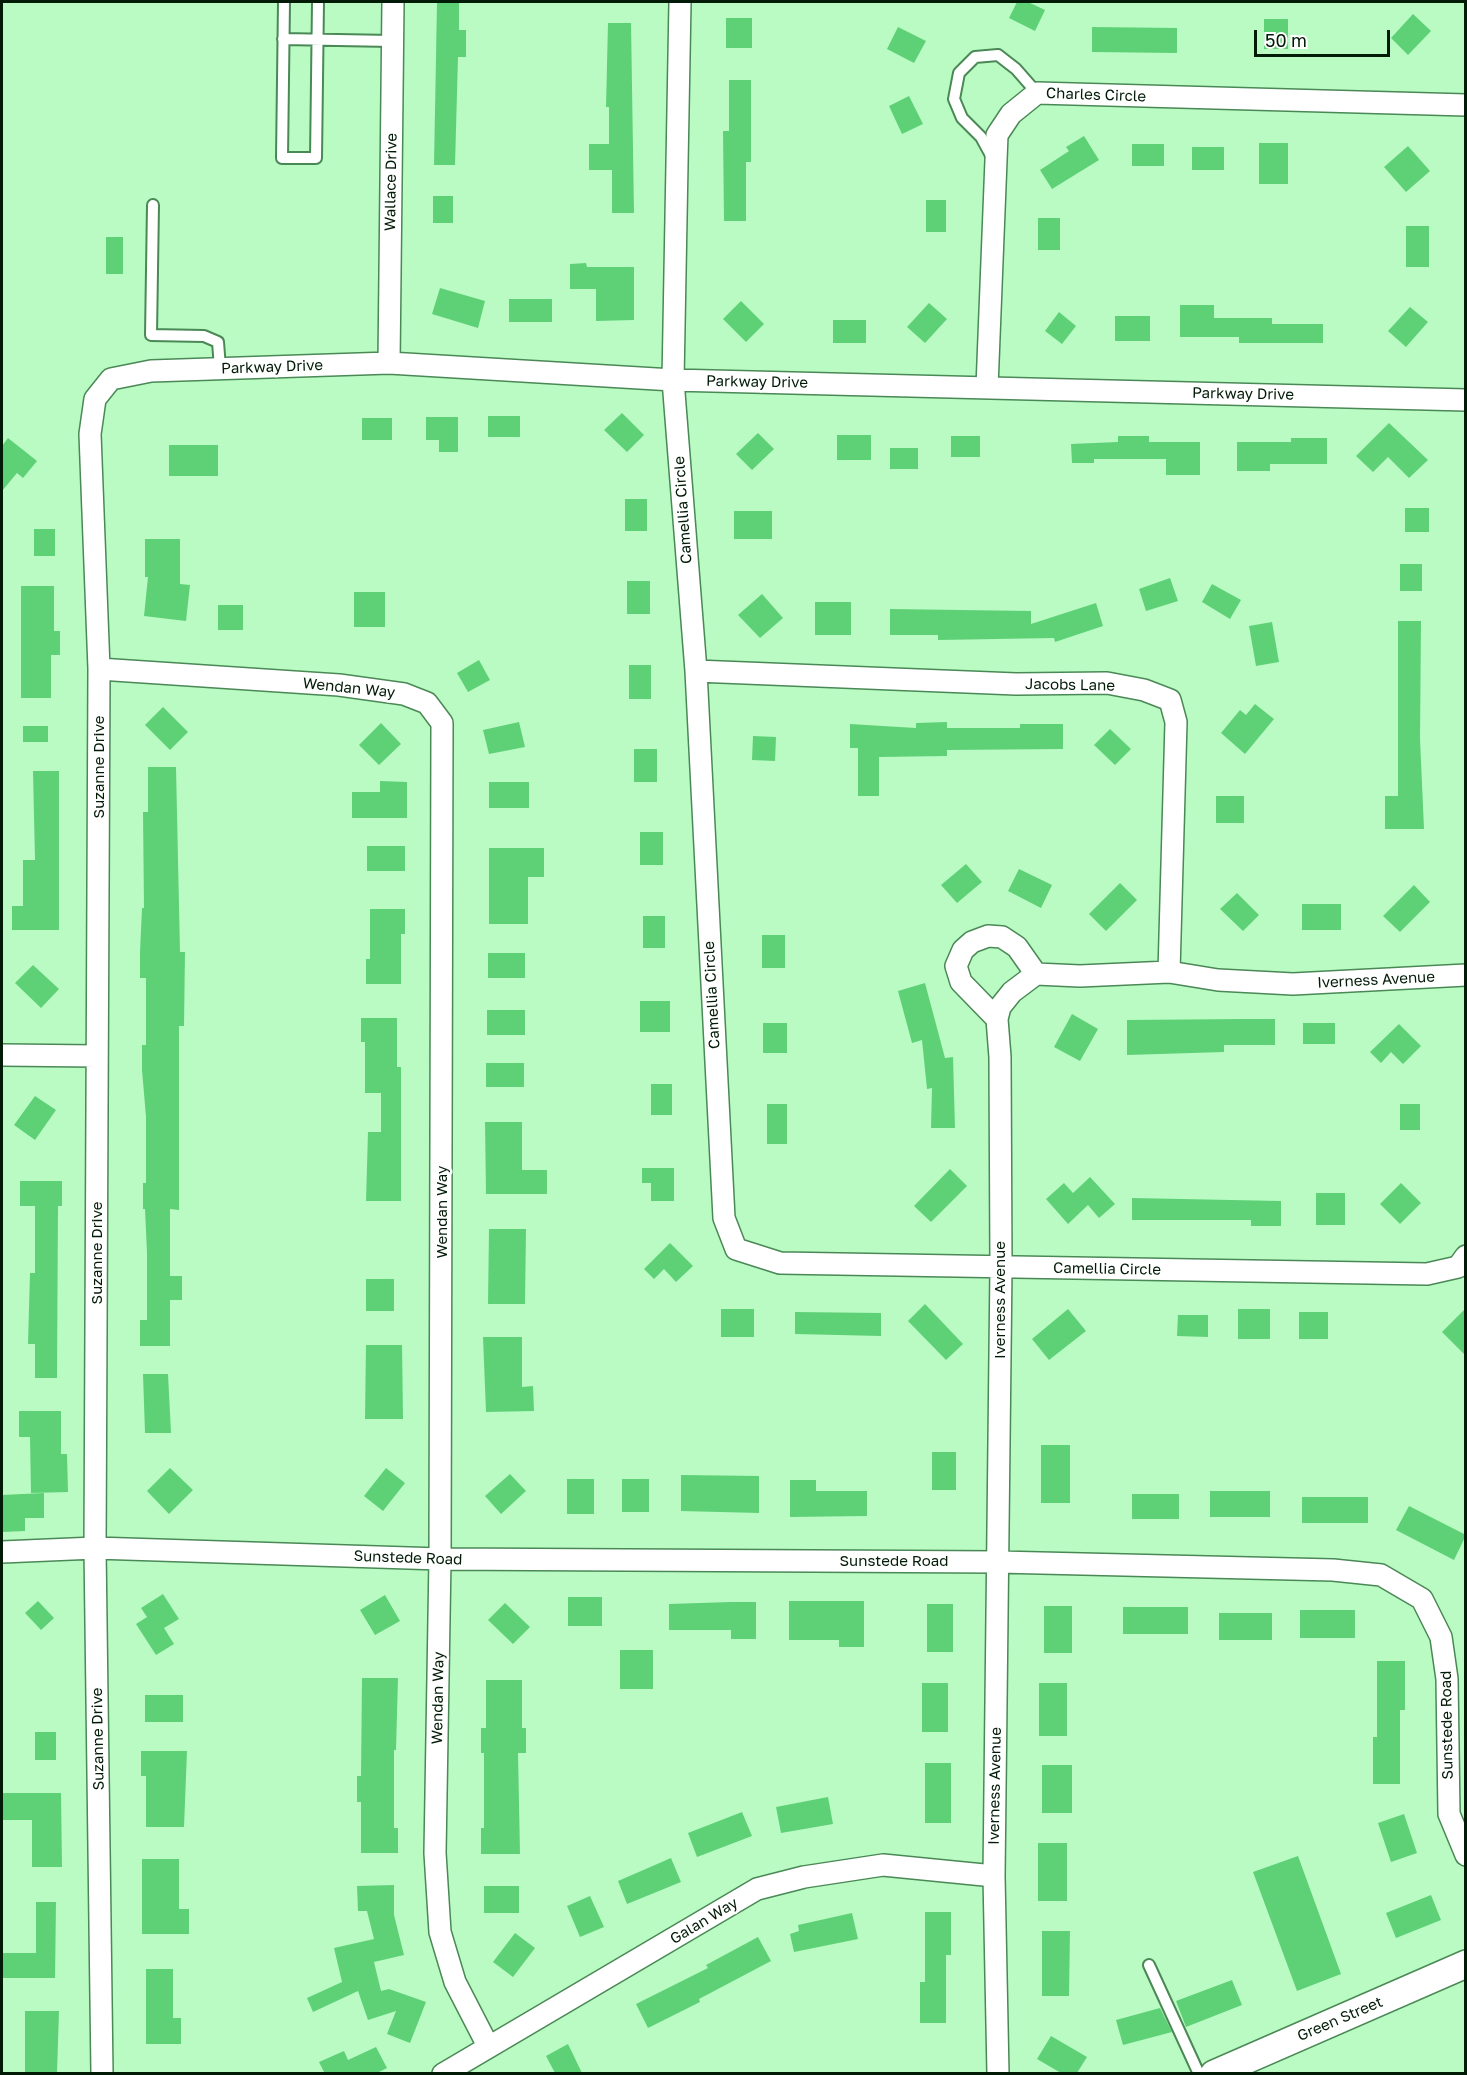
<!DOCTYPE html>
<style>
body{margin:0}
#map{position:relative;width:1467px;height:2075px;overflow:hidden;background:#b9fbc3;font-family:"Golos Text",sans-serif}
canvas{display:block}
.frame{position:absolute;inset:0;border:3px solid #021b07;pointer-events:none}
.scale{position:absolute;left:1254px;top:30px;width:136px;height:27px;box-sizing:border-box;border:3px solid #021b07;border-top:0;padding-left:8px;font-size:18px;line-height:21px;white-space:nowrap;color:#021b07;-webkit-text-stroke:4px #fff;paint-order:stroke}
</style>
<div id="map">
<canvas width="1467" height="2075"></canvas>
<div class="frame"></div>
<div class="scale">50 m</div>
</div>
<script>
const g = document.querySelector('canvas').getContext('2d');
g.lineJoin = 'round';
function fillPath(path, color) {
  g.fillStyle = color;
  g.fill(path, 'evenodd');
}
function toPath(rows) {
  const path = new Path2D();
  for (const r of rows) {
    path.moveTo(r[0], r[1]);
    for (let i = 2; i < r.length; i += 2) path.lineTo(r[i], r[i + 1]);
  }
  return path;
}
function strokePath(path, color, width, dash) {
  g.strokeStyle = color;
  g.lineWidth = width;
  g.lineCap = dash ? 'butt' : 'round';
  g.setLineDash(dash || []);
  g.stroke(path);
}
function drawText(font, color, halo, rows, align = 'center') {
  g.font = font + ' "Golos Text",sans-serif';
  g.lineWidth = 5;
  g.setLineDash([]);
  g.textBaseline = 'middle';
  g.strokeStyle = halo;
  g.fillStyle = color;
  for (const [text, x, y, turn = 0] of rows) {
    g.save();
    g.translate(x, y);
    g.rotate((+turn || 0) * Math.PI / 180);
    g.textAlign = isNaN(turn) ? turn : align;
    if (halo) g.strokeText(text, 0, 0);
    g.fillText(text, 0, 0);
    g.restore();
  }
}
const building = toPath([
 [437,2,459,2,459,30,466,30,466,57,458,57,455,165,434,165],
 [1017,2,1028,2,1045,10,1035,31,1009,18],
 [1413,14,1431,31,1408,55,1391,38],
 [726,18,752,18,752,48,726,48],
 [1264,19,1288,19,1288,49,1264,49],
 [608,23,631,23,634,213,612,213,612,170,589,170,589,144,609,144,609,107,606,107],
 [898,27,926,41,914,63,887,49],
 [1092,27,1177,28,1177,53,1092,52],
 [729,80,751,80,751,162,746,162,746,221,724,221,723,131,729,131],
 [909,96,923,124,902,134,889,106],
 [1084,136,1099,160,1052,189,1040,170,1069,151,1066,147],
 [1259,143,1288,143,1288,184,1259,184],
 [1132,144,1164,144,1164,166,1132,166],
 [1408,146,1430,171,1406,192,1384,167],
 [1192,147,1224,147,1224,170,1192,170],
 [433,196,453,196,453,223,433,223],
 [926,200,946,200,946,232,926,232],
 [1038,218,1060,218,1060,250,1038,250],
 [1406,226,1429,226,1429,267,1406,267],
 [106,237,123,237,123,274,106,274],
 [586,263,587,267,634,267,634,320,596,321,596,289,570,289,570,264],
 [440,288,485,301,478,328,432,314],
 [509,299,552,299,552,322,509,322],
 [741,301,764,324,746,342,723,319],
 [929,303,947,319,925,343,907,327],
 [1180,305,1214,305,1214,318,1272,318,1272,324,1323,324,1323,343,1239,343,1239,337,1180,337],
 [1410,307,1428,322,1406,347,1388,331],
 [1059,312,1076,326,1062,344,1045,331],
 [1115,316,1150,316,1150,341,1115,341],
 [833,320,866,320,866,343,833,343],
 [622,413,644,435,627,452,604,430],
 [488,416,520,416,520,437,488,437],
 [426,417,458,417,458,452,439,452,439,440,426,440],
 [362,418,392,418,392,440,362,440],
 [1389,423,1428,460,1409,478,1388,457,1373,472,1356,456],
 [758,433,774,449,752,470,736,454],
 [837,435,871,435,871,460,837,460],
 [951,436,980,436,980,457,951,457],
 [1118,436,1149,436,1149,442,1200,442,1200,475,1166,475,1166,459,1094,459,1094,463,1072,463,1071,444,1118,442],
 [8,438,37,461,23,478,17,473,2,491,2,446],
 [1291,438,1327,438,1327,464,1270,464,1270,471,1237,471,1237,442,1291,442],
 [169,445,218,445,218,476,169,476],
 [890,448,918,448,918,469,890,469],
 [625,499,647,499,647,531,625,531],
 [1405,508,1429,508,1429,532,1405,532],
 [734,511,772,511,772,539,734,539],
 [34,529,55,529,55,556,34,556],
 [145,539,180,539,180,584,190,585,186,621,144,616,148,577,145,577],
 [1400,564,1422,564,1422,591,1400,591],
 [1170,578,1178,601,1146,611,1139,589],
 [627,581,650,581,650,614,627,614],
 [1212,584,1241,600,1230,619,1202,602],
 [21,586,54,586,54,631,60,631,60,655,51,655,51,698,21,698],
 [354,592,385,592,385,627,354,627],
 [762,594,783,618,760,638,738,615],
 [815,602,851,602,851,635,815,635],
 [1096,603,1103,626,1055,642,1054,638,938,640,938,635,890,635,890,609,1031,611,1031,624],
 [218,605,243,605,243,630,218,630],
 [1398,621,1421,621,1420,739,1424,829,1385,829,1385,796,1398,796],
 [1272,622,1279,662,1256,666,1249,626],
 [479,660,490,680,468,692,457,673],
 [629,665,651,665,651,699,629,699],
 [1255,704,1274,719,1245,754,1221,733,1240,710,1246,715],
 [163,707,188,732,170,750,145,725],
 [519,722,525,747,489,754,483,730],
 [947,722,947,728,1020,728,1020,724,1063,724,1063,749,947,750,947,756,879,757,879,796,858,796,858,748,850,748,850,724,916,728,916,723],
 [381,723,401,744,379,765,359,745],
 [23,726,48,726,48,742,23,742],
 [1110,729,1131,749,1115,765,1094,745],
 [753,736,776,737,775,761,752,760],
 [634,749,657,749,657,782,634,782],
 [148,767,176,767,180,952,185,952,184,1026,179,1026,179,1210,170,1209,170,1276,182,1276,182,1300,170,1300,170,1346,140,1346,140,1320,147,1320,147,1253,145,1209,143,1209,143,1183,146,1183,146,1117,142,1070,142,1045,146,1045,146,978,140,978,140,952,142,908,144,908,143,812,148,812],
 [33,771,59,771,59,930,12,930,12,906,23,906,23,860,35,860],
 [380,781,407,782,407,818,352,818,352,792,380,792],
 [489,782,529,782,529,808,489,808],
 [1216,796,1244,796,1244,823,1216,823],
 [640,832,663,832,663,865,640,865],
 [367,846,405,846,405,871,367,871],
 [489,848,544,848,544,877,528,877,528,924,489,924],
 [966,864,982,882,957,903,941,885],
 [1019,869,1052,885,1041,908,1008,891],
 [1120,883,1137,900,1106,931,1089,914],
 [1414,885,1430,902,1400,932,1383,916],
 [1237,893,1259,915,1243,931,1220,909],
 [1302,904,1341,904,1341,930,1302,930],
 [370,909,405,909,405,934,401,934,401,984,366,984,366,959,370,959],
 [643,916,665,916,665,948,643,948],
 [762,935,785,935,785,968,762,968],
 [488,953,525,953,525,978,488,978],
 [33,965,59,989,41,1008,15,983],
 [925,983,945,1058,953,1057,955,1128,931,1128,932,1088,927,1089,922,1040,912,1043,898,991],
 [640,1001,670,1001,670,1032,640,1032],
 [487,1010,525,1010,525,1035,487,1035],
 [1072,1014,1098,1029,1080,1061,1054,1047],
 [361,1018,397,1018,397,1067,401,1067,401,1201,366,1201,368,1132,381,1132,381,1093,365,1093,365,1042,361,1042],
 [1244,1019,1275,1019,1275,1045,1224,1045,1224,1052,1127,1055,1127,1020],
 [763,1023,787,1023,787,1053,763,1053],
 [1303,1023,1335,1023,1335,1044,1303,1044],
 [1399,1024,1421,1046,1403,1064,1391,1052,1381,1063,1370,1052],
 [486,1063,524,1063,524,1087,486,1087],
 [651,1084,672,1084,672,1115,651,1115],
 [35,1096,56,1110,35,1140,14,1125],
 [767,1104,787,1104,787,1144,767,1144],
 [1400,1104,1420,1104,1420,1130,1400,1130],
 [485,1122,522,1122,522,1170,547,1170,547,1194,486,1194],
 [642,1168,674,1168,674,1201,651,1201,651,1183,642,1183],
 [950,1169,967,1186,931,1222,914,1206],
 [1090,1177,1115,1204,1099,1218,1088,1205,1068,1224,1046,1199,1064,1183,1073,1193],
 [20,1181,62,1181,62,1206,58,1206,57,1378,35,1378,35,1344,28,1344,30,1273,35,1273,35,1206,20,1206],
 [1401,1183,1421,1203,1400,1224,1380,1204],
 [1316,1193,1345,1193,1345,1225,1316,1225],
 [1132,1198,1281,1201,1281,1226,1251,1226,1251,1220,1132,1220],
 [489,1229,526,1229,525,1304,488,1304],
 [670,1243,693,1266,676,1282,664,1269,654,1279,644,1269],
 [366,1279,394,1279,394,1311,366,1311],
 [925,1304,963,1344,946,1360,908,1321],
 [1466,1308,1466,1356,1442,1332],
 [721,1309,754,1309,754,1337,721,1337],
 [1068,1309,1086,1331,1049,1360,1032,1339],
 [1238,1309,1270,1309,1270,1339,1238,1339],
 [795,1312,881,1313,881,1336,795,1334],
 [1299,1312,1328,1312,1328,1339,1299,1339],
 [1178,1315,1208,1315,1208,1337,1177,1336],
 [483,1337,522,1337,522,1387,533,1386,534,1411,486,1412],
 [366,1345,402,1345,403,1419,365,1419],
 [143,1374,168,1374,171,1433,145,1433],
 [19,1411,61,1411,61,1454,67,1454,68,1492,31,1493,30,1437,19,1437],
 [1041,1445,1070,1445,1070,1503,1041,1503],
 [932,1452,956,1452,956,1490,932,1490],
 [170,1468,193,1490,169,1514,147,1491],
 [386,1468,405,1483,383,1511,364,1496],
 [510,1474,526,1491,501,1514,485,1496],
 [681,1475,759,1476,759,1513,681,1511],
 [567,1479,594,1479,594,1514,567,1514],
 [622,1479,649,1479,649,1512,622,1512],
 [790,1480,816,1480,816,1491,867,1491,867,1516,790,1517],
 [1210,1491,1270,1491,1270,1517,1210,1517],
 [44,1493,44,1518,25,1518,25,1531,2,1532,2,1495],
 [1132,1494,1179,1494,1179,1519,1132,1519],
 [1302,1497,1368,1497,1368,1523,1302,1523],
 [1409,1506,1466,1535,1454,1560,1396,1530],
 [163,1594,179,1619,164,1628,174,1644,156,1655,136,1624,147,1617,141,1608],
 [385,1595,400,1621,375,1635,360,1610],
 [568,1597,602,1597,602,1626,568,1626],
 [38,1601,54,1618,41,1630,25,1613],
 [789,1601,864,1601,864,1647,839,1647,839,1640,789,1640],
 [731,1602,756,1602,756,1639,731,1639,731,1630,669,1630,669,1604],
 [505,1603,530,1627,513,1644,488,1620],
 [927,1604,953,1604,953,1652,927,1652],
 [1044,1606,1072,1606,1072,1653,1044,1653],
 [1123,1607,1188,1607,1188,1634,1123,1634],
 [1300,1610,1355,1610,1355,1638,1300,1638],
 [1219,1613,1272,1613,1272,1640,1219,1640],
 [620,1650,653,1650,653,1689,620,1689],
 [1377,1661,1405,1661,1405,1710,1400,1710,1400,1784,1373,1784,1373,1737,1377,1737],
 [362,1678,398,1678,396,1750,394,1750,394,1828,398,1828,398,1853,361,1853,361,1802,357,1802,357,1776,361,1776],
 [486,1680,522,1680,522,1728,526,1728,526,1753,518,1753,520,1854,481,1854,481,1828,484,1828,484,1753,481,1753,481,1728,486,1728],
 [922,1683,948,1683,948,1732,922,1732],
 [1039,1683,1067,1683,1067,1736,1039,1736],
 [145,1695,183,1695,183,1722,145,1722],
 [35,1732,56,1732,56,1760,35,1760],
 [141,1751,187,1751,184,1827,146,1827,146,1776,141,1776],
 [925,1763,951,1763,951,1823,925,1823],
 [1042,1765,1072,1765,1072,1813,1042,1813],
 [2,1793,61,1793,62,1867,32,1867,32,1820,2,1820],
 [828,1797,833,1824,781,1833,776,1807],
 [742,1812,752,1836,697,1857,688,1833],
 [1404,1814,1417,1853,1391,1862,1378,1823],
 [1038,1843,1067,1843,1067,1901,1038,1901],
 [1298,1856,1341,1974,1297,1991,1253,1872],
 [671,1858,681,1882,627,1904,618,1881],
 [142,1859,179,1859,179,1909,189,1909,189,1934,142,1934],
 [394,1885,394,1915,404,1955,374,1962,381,1991,389,1989,426,2002,410,2043,387,2034,396,2011,368,2020,358,1991,313,2012,307,1998,342,1982,334,1948,374,1939,367,1911,358,1911,357,1886],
 [484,1886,519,1886,519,1913,484,1913],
 [1431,1895,1441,1920,1396,1938,1386,1913],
 [590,1896,604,1927,580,1937,567,1906],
 [36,1902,56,1902,55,1978,2,1978,2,1953,36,1953],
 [925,1912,951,1912,951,1955,946,1955,946,2023,920,2023,920,1982,925,1982],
 [852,1913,858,1939,794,1952,790,1934,799,1931,798,1925],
 [1042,1931,1070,1931,1069,1996,1042,1996],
 [515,1933,535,1948,513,1977,493,1962],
 [758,1937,771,1961,699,1999,700,2002,648,2028,636,2004,708,1968,706,1965],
 [146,1969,173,1969,173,2018,181,2018,181,2044,146,2044],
 [1232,1980,1242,2005,1186,2027,1176,2001],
 [1160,2008,1172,2032,1123,2045,1116,2020],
 [25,2011,59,2011,57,2073,25,2073],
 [1051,2036,1087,2057,1077,2073,1061,2073,1037,2059],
 [568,2044,582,2073,555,2073,546,2056],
 [376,2047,387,2068,377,2073,321,2073,324,2072,319,2062,344,2051,348,2060]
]);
const service = toPath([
 [284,2,282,158,316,158,318,2],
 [283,39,392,41],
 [993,159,981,137,962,118,954,99,959,73,975,57,998,55,1016,69,1037,93],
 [153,205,151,335,204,336,218,342,220,368],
 [1149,1965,1199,2074]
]);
const minor = toPath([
 [680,2,673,380,696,671,724,1218,736,1249,780,1263,1427,1274,1458,1267,1466,1256],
 [389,363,393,2],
 [987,387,997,135,1011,114,1037,93,1466,105],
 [99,669,339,685,404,694,427,703,442,723,440,1559,435,1853,440,1932,455,1982,488,2046],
 [696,671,1016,684,1107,683,1144,690,1170,700,1176,722,1169,972],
 [997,1019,961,982,956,966,963,950,972,942,988,936,1002,937,1017,947,1036,974],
 [2,1055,97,1056],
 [2,1552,95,1548,440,1559,999,1562,1333,1570,1381,1575,1422,1599,1441,1637,1447,1679,1449,1814,1466,1855],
 [102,2074,95,1548,99,669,90,434,95,399,111,379,151,371,389,363,673,380,1466,400],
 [443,2074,757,1889,804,1877,883,1865,994,1876],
 [998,2074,994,1876,1001,1267,1000,1057,997,1019,1000,1007,1012,992,1036,974,1080,976,1169,972,1218,980,1293,984,1466,975]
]);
const tertiary = toPath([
 [1214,2074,1466,1964]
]);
const streetNames = [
 ["Charles Circle",1096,95,2],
 ["Wallace Drive",391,182,-89],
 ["Parkway Drive",272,367,-2],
 ["Parkway Drive",757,382,1],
 ["Parkway Drive",1243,394,1],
 ["Camellia Circle",683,510,-94],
 ["Jacobs Lane",1070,685,1],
 ["Wendan Way",349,688,6],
 ["Suzanne Drive",99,767,-90],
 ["Iverness Avenue",1376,980,-3],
 ["Camellia Circle",712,995,-93],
 ["Wendan Way",442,1212,-90],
 ["Suzanne Drive",97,1253,-90],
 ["Camellia Circle",1107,1269,1],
 ["Iverness Avenue",1000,1300,-90],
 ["Sunstede Road",408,1558,2],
 ["Sunstede Road",894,1561],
 ["Wendan Way",438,1698,-89],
 ["Sunstede Road",1447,1725,-91],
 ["Suzanne Drive",98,1739,-91],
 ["Iverness Avenue",995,1786,-89],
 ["Galan Way",704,1921,-31],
 ["Green Street",1340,2019,-23]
];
fillPath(building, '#5ed177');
strokePath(service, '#4a8856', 14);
strokePath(minor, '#4a8856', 24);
strokePath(tertiary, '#4a8856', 30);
strokePath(service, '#fff', 10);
strokePath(minor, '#fff', 21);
strokePath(tertiary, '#fff', 27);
drawText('15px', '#021b07', '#fff', streetNames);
</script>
